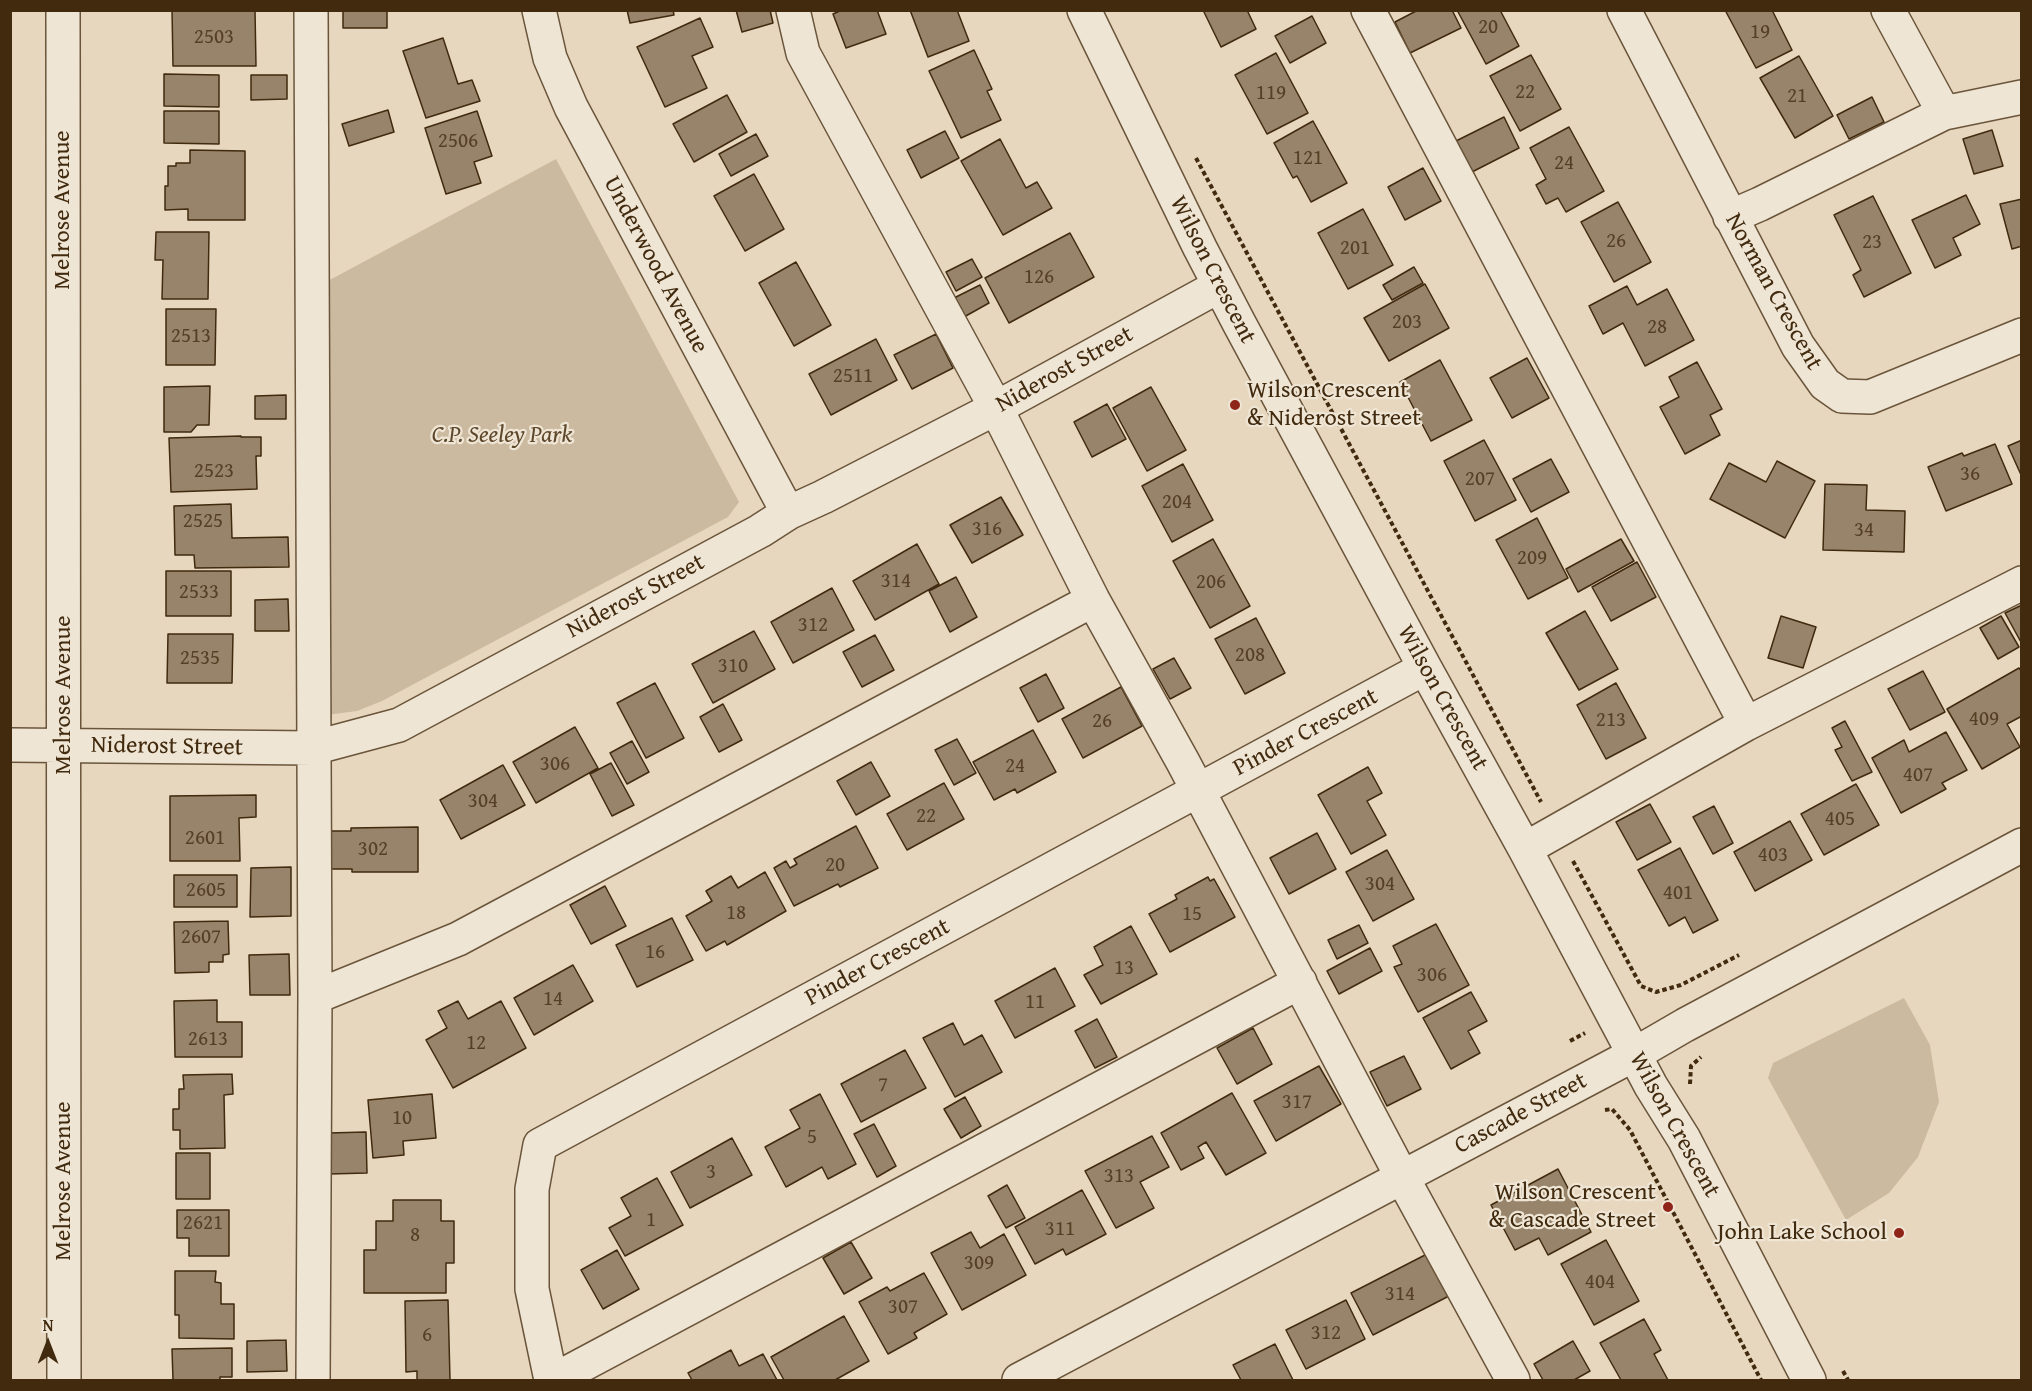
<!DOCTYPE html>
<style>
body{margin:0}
#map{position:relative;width:2032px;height:1391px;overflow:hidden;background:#e7d7be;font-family:"Gentium Book Plus",serif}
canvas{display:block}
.frame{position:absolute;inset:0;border:12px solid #412a0e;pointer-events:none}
.north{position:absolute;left:18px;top:1313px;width:60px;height:60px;-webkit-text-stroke:4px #efe5d5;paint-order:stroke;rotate:0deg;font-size:16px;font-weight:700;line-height:24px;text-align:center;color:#412a0e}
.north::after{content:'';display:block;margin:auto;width:21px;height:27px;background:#412a0e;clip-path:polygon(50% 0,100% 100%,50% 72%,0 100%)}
</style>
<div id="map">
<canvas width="2032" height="1391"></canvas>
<div class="frame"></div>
<div class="north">N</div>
</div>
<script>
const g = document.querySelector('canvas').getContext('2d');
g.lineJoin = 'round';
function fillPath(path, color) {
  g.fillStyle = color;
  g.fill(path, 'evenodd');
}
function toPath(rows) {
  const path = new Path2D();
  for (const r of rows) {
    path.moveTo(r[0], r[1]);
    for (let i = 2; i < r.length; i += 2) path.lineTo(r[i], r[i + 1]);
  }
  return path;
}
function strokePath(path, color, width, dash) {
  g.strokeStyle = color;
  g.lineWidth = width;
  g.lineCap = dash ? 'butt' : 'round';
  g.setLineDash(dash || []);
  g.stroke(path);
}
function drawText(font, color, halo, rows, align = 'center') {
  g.font = font + ' "Gentium Book Plus",serif';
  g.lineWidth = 4.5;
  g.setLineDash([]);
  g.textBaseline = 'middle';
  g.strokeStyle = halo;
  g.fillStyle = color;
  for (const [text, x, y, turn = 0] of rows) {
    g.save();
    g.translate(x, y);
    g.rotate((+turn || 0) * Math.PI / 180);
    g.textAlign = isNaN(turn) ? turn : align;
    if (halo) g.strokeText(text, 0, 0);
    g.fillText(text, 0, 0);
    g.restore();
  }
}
const green = toPath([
 [556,159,739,502,728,517,382,701,357,711,326,715,324,283],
 [1904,998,1930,1045,1939,1102,1918,1157,1889,1193,1846,1220,1768,1078,1773,1063]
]);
const building = toPath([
 [172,10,255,10,256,66,173,66,172,10],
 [343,10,387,10,387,28,343,28,343,10],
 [627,10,673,10,674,15,630,23,627,10],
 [736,10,770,10,773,23,742,32,736,10],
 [842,10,877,10,886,34,846,48,833,14,842,10],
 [910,10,957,10,969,41,928,57,910,10],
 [1203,10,1247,10,1256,29,1221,47,1203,10],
 [1418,10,1452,10,1461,28,1410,53,1395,22,1418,10],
 [1457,10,1500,10,1519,46,1486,64,1457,10],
 [1725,10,1772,10,1792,50,1756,68,1725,10],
 [1312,16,1326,43,1290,63,1275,36,1312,16],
 [700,18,713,47,692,56,707,88,665,107,637,47,700,18],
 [443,38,458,84,472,80,480,101,426,118,403,51,443,38],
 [974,50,992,89,987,91,1001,120,961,138,929,71,974,50],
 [1276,53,1308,113,1267,134,1235,75,1276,53],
 [1531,55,1561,109,1520,131,1490,76,1531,55],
 [1799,56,1833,116,1795,138,1760,78,1799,56],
 [164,74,219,75,219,107,164,106,164,74],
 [251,75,287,75,287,99,251,100,251,75],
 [727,95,747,132,694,162,673,124,727,95],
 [1872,97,1884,122,1849,139,1837,115,1872,97],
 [388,110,394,132,349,146,342,124,388,110],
 [164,111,219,111,219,144,164,143,164,111],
 [477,111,492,156,474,162,481,183,446,194,425,128,477,111],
 [1504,117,1519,148,1470,173,1454,142,1504,117],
 [1313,121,1347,183,1311,202,1297,176,1293,178,1274,143,1313,121],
 [1569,127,1604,191,1566,212,1558,198,1546,204,1536,185,1546,179,1530,148,1569,127],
 [1992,130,2003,166,1974,174,1963,139,1992,130],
 [945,131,959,158,921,178,907,150,945,131],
 [756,134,768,156,731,176,719,154,756,134],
 [1000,139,1026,188,1037,182,1052,208,1003,235,961,161,1000,139],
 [190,150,245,151,245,220,188,220,188,209,165,210,165,186,168,186,168,166,176,166,176,163,190,163,190,150],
 [1423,168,1441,201,1405,220,1388,187,1423,168],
 [754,174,784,229,745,251,714,196,754,174],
 [1966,195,1980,224,1953,238,1961,255,1935,268,1912,220,1966,195],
 [1873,196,1911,273,1864,297,1853,275,1861,270,1834,215,1873,196],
 [2022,199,2022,246,2012,249,2000,204,2022,199],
 [1618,202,1651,262,1614,282,1581,222,1618,202],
 [1363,209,1393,265,1348,289,1318,233,1363,209],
 [156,232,209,232,208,299,162,299,163,260,155,260,156,232],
 [1070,233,1094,277,1009,323,985,278,1070,233],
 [972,259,982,277,956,291,946,272,972,259],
 [796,262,831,325,794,346,759,283,796,262],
 [1414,267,1423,283,1392,300,1383,285,1414,267],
 [1425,284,1449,328,1389,361,1364,318,1425,284],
 [980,285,989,303,964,317,954,298,980,285],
 [1627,286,1637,305,1667,289,1694,340,1645,366,1623,323,1603,334,1589,306,1627,286],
 [166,309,216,309,215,365,166,365,166,309],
 [936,334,953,368,912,389,894,355,936,334],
 [876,339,897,380,831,415,809,374,876,339],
 [1527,358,1549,398,1512,418,1490,378,1527,358],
 [1440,360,1472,420,1431,441,1400,382,1440,360],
 [1697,362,1722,409,1710,415,1720,435,1685,454,1660,407,1679,397,1669,377,1697,362],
 [210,386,209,425,197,425,191,432,164,432,164,387,210,386],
 [1151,387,1186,450,1147,471,1113,408,1151,387],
 [286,395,286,419,255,419,255,396,286,395],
 [1107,404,1126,439,1092,457,1074,422,1107,404],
 [241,436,241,437,261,437,261,456,256,456,257,489,171,492,169,438,241,436],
 [1484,440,1516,500,1475,521,1444,461,1484,440],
 [2022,440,2022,477,2008,446,2022,440],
 [1995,444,2012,484,1946,511,1928,467,1962,453,1964,456,1995,444],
 [1551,459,1569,492,1531,512,1513,479,1551,459],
 [1777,461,1815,481,1785,538,1710,499,1729,463,1766,482,1777,461],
 [1183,464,1213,520,1172,542,1142,486,1183,464],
 [1825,484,1867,485,1866,510,1905,511,1904,552,1823,550,1825,484],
 [1001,497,1023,535,972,563,950,525,1001,497],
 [231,504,232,538,288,537,289,567,195,568,194,555,175,555,174,506,231,504],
 [1537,518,1568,578,1528,599,1496,540,1537,518],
 [1213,539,1250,606,1210,628,1173,561,1213,539],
 [1621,539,1634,561,1578,592,1566,569,1621,539],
 [917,544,939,584,875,620,853,581,917,544],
 [1637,562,1656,597,1611,621,1592,587,1637,562],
 [166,571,231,571,231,616,166,616,166,571],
 [956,577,977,617,950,632,929,591,956,577],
 [832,588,854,630,793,663,771,622,832,588],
 [288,599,289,631,255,631,255,600,288,599],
 [2022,605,2022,644,2005,613,2022,605],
 [1585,611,1618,669,1579,690,1546,633,1585,611],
 [1781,616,1816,627,1803,668,1768,658,1781,616],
 [2001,616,2019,647,1998,659,1980,628,2001,616],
 [1256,618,1285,673,1245,694,1215,639,1256,618],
 [754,631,775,669,713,703,692,664,754,631],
 [168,634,233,634,232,683,167,683,168,634],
 [875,635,894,670,862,687,843,652,875,635],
 [1174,658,1191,688,1170,699,1153,669,1174,658],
 [2019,668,2022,672,2022,716,2007,724,2020,747,1982,769,1947,709,2019,668],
 [1923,671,1945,712,1910,730,1888,689,1923,671],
 [1046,674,1064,708,1038,722,1020,688,1046,674],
 [655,683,684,738,646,758,617,703,655,683],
 [1616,683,1646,738,1606,759,1577,705,1616,683],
 [1121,687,1142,726,1083,758,1062,719,1121,687],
 [723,704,742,740,719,752,700,717,723,704],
 [1845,721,1872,772,1852,781,1835,750,1842,747,1832,728,1845,721],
 [575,727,598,768,536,803,513,762,575,727],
 [1033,730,1056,772,1017,793,1015,789,994,800,973,762,1033,730],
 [1946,732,1967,770,1942,783,1946,789,1901,813,1872,758,1904,740,1909,752,1946,732],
 [957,739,976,773,954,785,935,750,957,739],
 [632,741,649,772,627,784,610,753,632,741],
 [871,762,890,796,856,815,837,781,871,762],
 [611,763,634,805,612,816,590,774,611,763],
 [503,765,525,805,461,839,440,800,503,765],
 [1368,767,1382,793,1367,801,1386,835,1351,854,1318,795,1368,767],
 [944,783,964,819,907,850,887,814,944,783],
 [1856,784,1879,825,1824,855,1801,814,1856,784],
 [256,795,256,817,239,818,240,861,170,861,170,796,256,795],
 [1650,804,1671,842,1637,860,1616,822,1650,804],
 [1714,806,1733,843,1713,854,1693,817,1714,806],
 [1790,821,1812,860,1755,891,1734,852,1790,821],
 [856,826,878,868,840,887,838,884,794,906,774,868,786,861,790,868,797,864,794,859,856,826],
 [418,827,418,872,352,872,352,869,328,869,328,831,351,831,351,828,418,827],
 [1317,833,1336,869,1289,894,1270,858,1317,833],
 [1680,848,1718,920,1693,933,1685,917,1669,926,1638,870,1680,848],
 [1387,850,1414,899,1373,921,1346,872,1387,850],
 [291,867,291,916,250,917,251,868,291,867],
 [765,872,786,911,727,945,725,941,706,951,686,916,712,901,706,891,731,876,738,888,765,872],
 [174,875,237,875,237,907,174,907,174,875],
 [1208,877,1210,881,1214,879,1235,917,1170,952,1149,914,1177,899,1175,895,1208,877],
 [605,886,626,926,591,944,570,905,605,886],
 [672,918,693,960,637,987,616,945,672,918],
 [228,921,229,954,223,955,223,962,209,962,209,972,175,973,174,922,228,921],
 [1436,924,1469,985,1418,1012,1394,967,1402,964,1393,946,1436,924],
 [1359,925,1368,943,1337,959,1328,940,1359,925],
 [1131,926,1157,974,1101,1004,1084,975,1103,965,1094,947,1131,926],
 [1370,948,1382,971,1339,994,1327,971,1370,948],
 [289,954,290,995,250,995,249,955,289,954],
 [573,965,593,1001,534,1035,514,998,573,965],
 [1055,968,1075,1006,1015,1038,995,1001,1055,968],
 [1471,992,1487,1021,1468,1031,1480,1053,1451,1069,1423,1018,1471,992],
 [217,1000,217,1022,242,1022,242,1057,175,1057,174,1001,217,1000],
 [458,1001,468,1019,501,1001,526,1048,453,1088,426,1040,447,1028,438,1011,458,1001],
 [1097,1019,1117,1057,1095,1068,1075,1031,1097,1019],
 [953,1023,964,1045,982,1035,1002,1072,955,1097,923,1038,953,1023],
 [1253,1028,1272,1064,1237,1084,1217,1048,1253,1028],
 [905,1050,926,1088,861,1122,841,1084,905,1050],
 [1404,1056,1421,1089,1387,1106,1370,1072,1404,1056],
 [1319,1066,1341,1104,1276,1141,1254,1101,1319,1066],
 [232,1074,233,1094,224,1095,225,1148,180,1149,180,1130,173,1130,173,1109,179,1109,179,1089,184,1089,183,1075,232,1074],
 [1232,1093,1266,1153,1226,1175,1206,1142,1198,1147,1204,1158,1181,1170,1161,1133,1232,1093],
 [432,1094,436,1138,403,1141,404,1155,373,1158,368,1100,432,1094],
 [820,1094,856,1164,828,1179,822,1167,786,1187,765,1147,800,1128,790,1110,820,1094],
 [965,1097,981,1126,961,1138,944,1109,965,1097],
 [874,1124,896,1166,877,1177,854,1134,874,1124],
 [366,1132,367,1173,329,1174,328,1133,366,1132],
 [1152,1136,1169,1167,1140,1182,1154,1208,1116,1228,1085,1171,1152,1136],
 [732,1138,752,1175,690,1208,671,1172,732,1138],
 [176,1153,210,1153,210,1199,176,1199,176,1153],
 [1558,1169,1591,1232,1548,1255,1539,1238,1515,1250,1491,1205,1558,1169],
 [657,1178,683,1225,625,1256,609,1228,631,1216,621,1198,657,1178],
 [1007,1185,1025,1218,1006,1228,988,1196,1007,1185],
 [1082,1190,1106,1234,1066,1255,1063,1249,1035,1264,1015,1227,1082,1190],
 [393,1200,441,1200,441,1221,454,1221,454,1263,446,1263,446,1293,364,1293,364,1250,376,1250,376,1221,393,1221,393,1200],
 [177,1210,229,1210,229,1256,189,1256,189,1238,177,1238,177,1210],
 [971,1232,980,1248,1004,1234,1026,1275,962,1310,931,1253,971,1232],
 [1606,1240,1639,1301,1594,1325,1561,1264,1606,1240],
 [851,1242,872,1278,844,1294,823,1258,851,1242],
 [617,1250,639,1289,603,1309,581,1270,617,1250],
 [1427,1254,1449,1296,1373,1335,1351,1293,1427,1254],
 [175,1271,216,1271,215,1282,221,1283,221,1304,234,1304,234,1339,179,1338,179,1315,175,1315,175,1271],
 [924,1273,947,1314,914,1333,917,1338,888,1354,859,1302,887,1287,890,1291,924,1273],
 [448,1300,450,1380,417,1380,417,1371,406,1372,405,1301,448,1300],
 [1346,1300,1365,1339,1306,1369,1286,1330,1346,1300],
 [844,1316,869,1361,835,1380,784,1380,771,1357,844,1316],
 [1644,1319,1661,1350,1654,1354,1668,1380,1621,1380,1600,1343,1644,1319],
 [286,1340,287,1371,247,1372,247,1341,286,1340],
 [1573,1341,1590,1371,1574,1380,1543,1380,1534,1364,1573,1341],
 [1275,1344,1293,1380,1241,1380,1233,1365,1275,1344],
 [232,1348,232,1377,220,1377,220,1380,173,1380,172,1349,232,1348],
 [731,1350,739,1366,763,1354,777,1380,692,1380,688,1373,731,1350]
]);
const path = toPath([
 [1196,158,1541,802],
 [1573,861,1641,986,1656,992,1681,985,1739,955],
 [1570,1041,1585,1033],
 [1690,1084,1691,1066,1701,1057],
 [1605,1110,1612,1109,1630,1130,1761,1380],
 [1843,1371,1848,1380]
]);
const minor = toPath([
 [63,10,64,1380],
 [311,10,315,997,313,1380],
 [539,10,550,58,571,107,788,513],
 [793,10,803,53,996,408,1093,600,1183,762,1402,1177,1513,1380],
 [1084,10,1200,248,1239,323,1425,668,1525,849,1651,1086,1684,1139,1809,1380],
 [1368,10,1746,724],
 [1624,10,1798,346,1825,384,1842,396,1870,397,2022,335],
 [1888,10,1944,113],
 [1730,217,1760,204,1944,113,2022,97],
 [10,745,313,748,399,725,760,531,788,513,823,497,996,408,1219,286],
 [1525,849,1746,724,2022,583],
 [315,997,458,939,1093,600],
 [551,1380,532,1289,532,1189,540,1145,1425,668],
 [554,1380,1300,982],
 [1019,1380,1635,1054,1685,1025,2022,845]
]);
const markers = [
 [1235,405,6,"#8f2418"],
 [1668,1207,6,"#8f2418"],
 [1899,1233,6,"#8f2418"]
];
const numberNames = [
 ["20",1488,28],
 ["19",1760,33],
 ["2503",214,38],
 ["22",1525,93],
 ["119",1271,94],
 ["21",1797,97],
 ["2506",458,142],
 ["121",1308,159],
 ["24",1564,164],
 ["26",1616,242],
 ["23",1872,243],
 ["201",1355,249],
 ["126",1039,278],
 ["203",1407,323],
 ["28",1657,328],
 ["2513",191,337],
 ["2511",853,377],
 ["2523",214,472],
 ["36",1970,475],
 ["207",1480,480],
 ["204",1177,503],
 ["2525",203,522],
 ["316",987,530],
 ["34",1864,531],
 ["209",1532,559],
 ["314",896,582],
 ["206",1211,583],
 ["2533",199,593],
 ["312",813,626],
 ["208",1250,656],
 ["2535",200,659],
 ["310",733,667],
 ["409",1984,720],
 ["213",1611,721],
 ["26",1102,722],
 ["306",555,765],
 ["24",1015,767],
 ["407",1918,776],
 ["304",483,802],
 ["22",926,817],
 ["405",1840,820],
 ["2601",205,839],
 ["302",373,850],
 ["403",1773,856],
 ["20",835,866],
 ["304",1380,885],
 ["2605",206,891],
 ["401",1678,894],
 ["18",736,914],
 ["15",1192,915],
 ["2607",201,938],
 ["16",655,953],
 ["13",1124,969],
 ["306",1432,976],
 ["14",553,1000],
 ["11",1035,1003],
 ["2613",208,1040],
 ["12",476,1044],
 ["7",883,1086],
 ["317",1297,1103],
 ["10",402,1119],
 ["5",812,1138],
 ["3",711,1173],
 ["313",1119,1177],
 ["1",651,1221],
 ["2621",203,1224],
 ["311",1060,1230],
 ["8",415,1236],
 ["309",979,1264],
 ["404",1600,1283],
 ["314",1400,1295],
 ["307",903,1308],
 ["312",1326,1334],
 ["6",427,1336]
];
const streetNames = [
 ["Melrose Avenue",63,210,-90],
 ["Underwood Avenue",655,265,62],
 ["Wilson Crescent",1212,270,63],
 ["Norman Crescent",1773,292,61],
 ["Niderost Street",1065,370,-29],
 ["Niderost Street",636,597,-28],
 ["Melrose Avenue",64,695,-90],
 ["Wilson Crescent",1442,698,61],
 ["Pinder Crescent",1306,733,-28],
 ["Niderost Street",167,747,1],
 ["Pinder Crescent",878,963,-28],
 ["Cascade Street",1521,1114,-28],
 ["Wilson Crescent",1674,1125,61],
 ["Melrose Avenue",64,1181,-90]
];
const poiNames = [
 ["Wilson Crescent",1247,391,"left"],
 ["& Niderost Street",1247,419,"left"],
 ["Wilson Crescent",1656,1193],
 ["& Cascade Street",1656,1221],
 ["John Lake School",1887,1233]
];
const parkNames = [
 ["C.P. Seeley Park",502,436]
];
fillPath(green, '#cbbaa0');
fillPath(building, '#97846a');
strokePath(building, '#412a0e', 1.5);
strokePath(minor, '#6a553a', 36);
strokePath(path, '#412a0e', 4, [4.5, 3]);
strokePath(minor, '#efe5d5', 33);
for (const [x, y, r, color] of markers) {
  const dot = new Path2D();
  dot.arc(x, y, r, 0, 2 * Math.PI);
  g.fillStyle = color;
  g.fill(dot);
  strokePath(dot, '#efe5d5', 2);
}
drawText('21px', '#564025', null, numberNames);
drawText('24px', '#412a0e', '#efe5d5', streetNames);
drawText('24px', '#412a0e', '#efe5d5', poiNames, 'right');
drawText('italic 24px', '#5d472b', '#efe5d5', parkNames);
</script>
